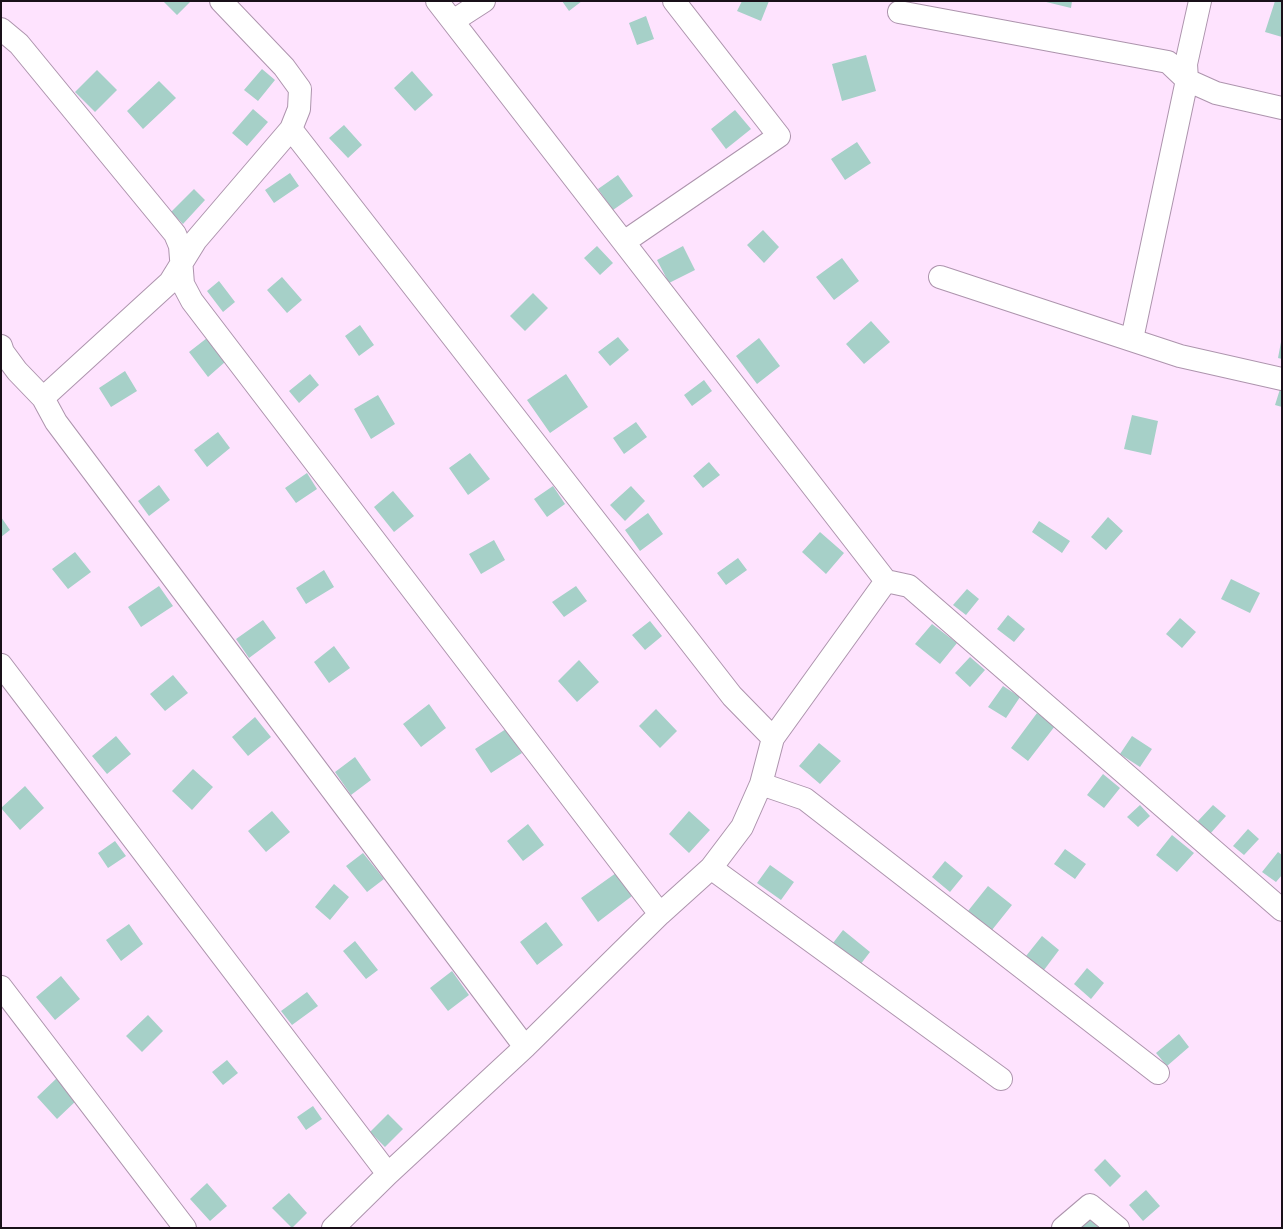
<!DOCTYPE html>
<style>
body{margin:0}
#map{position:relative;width:1283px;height:1229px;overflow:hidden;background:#fee3fe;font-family:Roboto,sans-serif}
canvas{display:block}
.frame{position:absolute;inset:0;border:2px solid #191019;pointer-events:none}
</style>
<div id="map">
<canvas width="1283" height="1229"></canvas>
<div class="frame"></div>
</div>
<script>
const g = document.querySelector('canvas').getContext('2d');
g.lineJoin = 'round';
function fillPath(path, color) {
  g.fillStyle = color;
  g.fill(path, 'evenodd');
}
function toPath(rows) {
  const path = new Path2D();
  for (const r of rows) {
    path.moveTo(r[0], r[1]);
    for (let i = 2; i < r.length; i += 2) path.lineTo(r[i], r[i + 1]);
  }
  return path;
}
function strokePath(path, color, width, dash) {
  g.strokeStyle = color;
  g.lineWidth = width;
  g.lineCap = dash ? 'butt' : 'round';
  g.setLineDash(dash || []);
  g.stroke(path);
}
const building = toPath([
 [163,1,191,1,177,15],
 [562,1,582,1,569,11],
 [742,1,769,1,761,21,737,11],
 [1042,1,1072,1,1071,8],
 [1275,1,1282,1,1282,37,1265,32],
 [646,16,654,39,637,45,629,23],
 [866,55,876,91,842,101,832,64],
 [262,69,275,80,258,101,244,90],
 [97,70,117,90,95,112,75,92],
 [412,71,433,95,415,111,394,88],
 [159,81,176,98,143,129,127,111],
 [253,109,268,122,247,146,232,133],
 [735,110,751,129,726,149,711,129],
 [344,125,362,145,348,158,329,138],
 [857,142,871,163,845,180,831,159],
 [290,173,299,186,274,203,265,190],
 [618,175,633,196,613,210,598,189],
 [194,189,205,200,183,224,171,212],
 [763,230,779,247,764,263,747,245],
 [597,246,613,263,600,275,584,258],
 [683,246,695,270,669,283,657,260],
 [842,258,859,281,834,300,816,277],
 [282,277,302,300,287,313,267,290],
 [219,281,235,302,223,312,207,291],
 [533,293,548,308,525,331,510,316],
 [871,321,890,342,864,364,846,344],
 [360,325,374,345,359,356,345,336],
 [618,337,629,350,610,366,598,352],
 [207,338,225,362,208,377,189,352],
 [759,338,780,366,757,384,736,356],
 [1281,342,1282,342,1282,359,1278,358],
 [125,371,137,391,111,407,99,388],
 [310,374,319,385,299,403,289,391],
 [566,374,588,407,550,433,527,400],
 [704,380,712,391,692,406,684,395],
 [1281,386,1282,386,1282,407,1275,405],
 [378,395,395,424,371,439,354,409],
 [1132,415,1158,421,1151,455,1124,449],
 [636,422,647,437,624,454,613,438],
 [218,432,230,448,207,467,194,450],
 [470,453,490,479,468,495,449,468],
 [709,462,720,475,703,488,693,476],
 [307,473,317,489,296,503,285,488],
 [159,485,170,500,149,516,138,501],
 [553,486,565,504,547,517,534,499],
 [631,486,645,501,625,521,610,505],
 [393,491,414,516,394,532,374,507],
 [648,513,663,534,640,551,625,530],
 [1,517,10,530,1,537],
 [1108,517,1123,531,1106,550,1091,537],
 [1039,521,1070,541,1062,553,1032,532],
 [820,532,844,553,826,574,802,552],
 [494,540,505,560,481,574,469,554],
 [75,552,91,572,68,589,52,569],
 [738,558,747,570,726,585,717,573],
 [324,570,334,587,306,604,296,588],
 [1231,579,1260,593,1250,613,1221,599],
 [159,586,173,606,141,627,128,607],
 [576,586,587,601,564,617,552,602],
 [967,589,979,599,966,615,953,605],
 [1008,615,1025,629,1014,642,997,629],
 [1180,618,1196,632,1182,648,1166,634],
 [263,620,276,638,249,658,236,639],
 [650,621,662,636,645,650,632,635],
 [932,624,957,643,940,664,915,644],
 [334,646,350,668,329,683,314,662],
 [970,657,985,670,970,687,955,673],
 [579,660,599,682,577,702,558,681],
 [173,675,188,693,165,711,150,694],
 [1003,686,1020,697,1006,718,988,707],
 [429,704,446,728,421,747,403,724],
 [656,709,677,731,660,748,639,726],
 [1037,713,1055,726,1028,761,1011,748],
 [255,717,271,737,248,756,232,737],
 [506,729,522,753,491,773,475,749],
 [116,736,131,754,107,774,92,756],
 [1132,736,1152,749,1140,767,1120,754],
 [819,743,841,761,820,784,799,766],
 [355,757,371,780,351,795,335,772],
 [193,769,213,787,192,810,172,791],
 [1103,774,1120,788,1104,808,1087,795],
 [25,786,44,808,20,830,1,808],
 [1140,805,1150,816,1138,827,1127,817],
 [1213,805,1226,816,1210,834,1197,822],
 [272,811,290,832,266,852,248,831],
 [689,811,710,830,689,853,669,834],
 [528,824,544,845,523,861,507,841],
 [1248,829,1259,839,1244,855,1233,846],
 [1172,835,1194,853,1177,872,1156,855],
 [115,841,126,856,108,868,98,853],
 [1065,849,1086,864,1075,879,1054,864],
 [1278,852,1282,855,1282,875,1276,882,1262,872],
 [363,853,384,879,367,892,346,866],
 [945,861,963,876,950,892,932,877],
 [770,865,794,882,781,900,757,883],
 [616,873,632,896,598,922,581,898],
 [334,884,349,897,330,920,315,907],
 [988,886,1012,905,992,930,968,911],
 [546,922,563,945,537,965,520,942],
 [129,924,143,944,121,961,106,940],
 [843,930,870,952,860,965,833,943],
 [1042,936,1059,950,1044,970,1026,956],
 [355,941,378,970,366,979,343,951],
 [1087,968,1104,983,1091,999,1074,984],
 [452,971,469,995,448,1011,430,988],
 [61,976,80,999,55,1020,36,997],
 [307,992,318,1006,292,1025,281,1011],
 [148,1015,163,1031,142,1052,126,1036],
 [1179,1034,1189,1047,1167,1066,1156,1053],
 [227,1060,238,1073,223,1085,212,1072],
 [58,1077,78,1099,57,1119,37,1097],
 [313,1106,322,1119,306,1130,297,1117],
 [388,1114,403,1129,385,1147,370,1132],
 [1105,1159,1121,1176,1110,1187,1094,1170],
 [207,1183,227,1206,210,1221,190,1199],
 [1146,1190,1160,1206,1143,1221,1129,1205],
 [289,1193,307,1213,292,1228,272,1208],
 [1084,1213,1099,1228,1071,1228]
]);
const minor = toPath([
 [437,1,886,581,909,586,1282,910],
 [899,12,1168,62,1187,80,1216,93,1282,108],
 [453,21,484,1],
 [1,29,19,44,175,234,180,246,183,284,192,301,660,914],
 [291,129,732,696,773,738],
 [624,242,779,136,674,1],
 [940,277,1180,356,1282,379],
 [1132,339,1187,80,1186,64,1200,1],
 [1,346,3,352,17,371,43,398,56,422,525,1047],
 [43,398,170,282,196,240,291,129,299,109,300,89,284,67,221,1],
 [1,665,388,1174],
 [761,784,805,799,1158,1073],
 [711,868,1001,1079],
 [1,987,185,1228],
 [333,1228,388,1174,525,1047,660,914,711,868,742,827,761,784,773,738,886,581],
 [1063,1228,1090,1205,1118,1228]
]);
fillPath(building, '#a6d0c8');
strokePath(minor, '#ad94ad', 24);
strokePath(minor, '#fff', 22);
</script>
